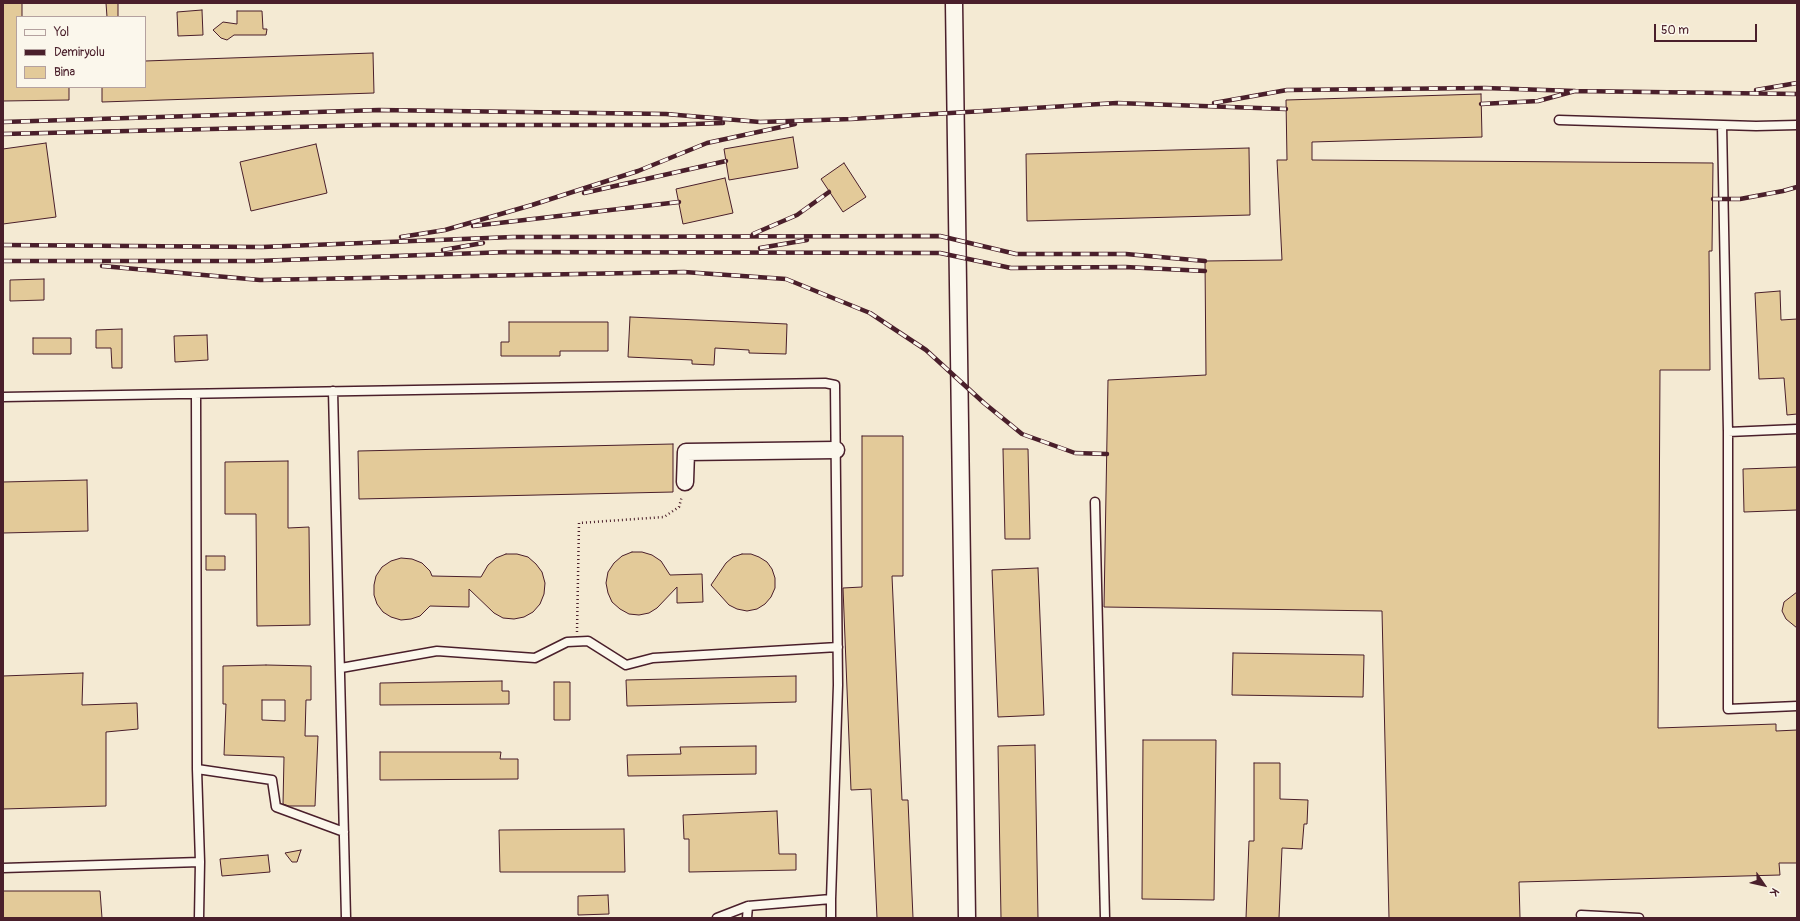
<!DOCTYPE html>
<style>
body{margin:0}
#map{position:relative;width:1800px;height:921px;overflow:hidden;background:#fbf7ec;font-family:Pangolin,sans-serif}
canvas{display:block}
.frame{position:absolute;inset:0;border:4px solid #4a1f2b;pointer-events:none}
.legend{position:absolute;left:16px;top:16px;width:130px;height:72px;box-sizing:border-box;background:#fbf7ec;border:1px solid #b4a19f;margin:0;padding:5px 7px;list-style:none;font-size:12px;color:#4a1f2b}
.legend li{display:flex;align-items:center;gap:8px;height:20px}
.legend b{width:20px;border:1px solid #b4a19f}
.north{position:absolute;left:1744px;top:865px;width:40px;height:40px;-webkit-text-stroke:3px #fbf7ec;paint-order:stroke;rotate:124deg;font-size:11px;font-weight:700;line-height:16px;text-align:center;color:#4a1f2b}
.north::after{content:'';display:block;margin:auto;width:14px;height:18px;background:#4a1f2b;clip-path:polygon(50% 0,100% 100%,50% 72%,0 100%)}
.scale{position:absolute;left:1654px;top:24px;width:103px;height:18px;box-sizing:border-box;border:2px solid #4a1f2b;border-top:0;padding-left:5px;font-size:12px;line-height:14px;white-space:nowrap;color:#4a1f2b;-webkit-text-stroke:3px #fbf7ec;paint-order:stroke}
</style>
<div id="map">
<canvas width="1800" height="921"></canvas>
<div class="frame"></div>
<ul class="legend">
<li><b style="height:5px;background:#fbf7ec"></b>Yol</li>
<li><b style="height:5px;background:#4a1f2b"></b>Demiryolu</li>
<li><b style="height:11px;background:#e3ca99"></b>Bina</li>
</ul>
<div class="north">K</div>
<div class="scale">50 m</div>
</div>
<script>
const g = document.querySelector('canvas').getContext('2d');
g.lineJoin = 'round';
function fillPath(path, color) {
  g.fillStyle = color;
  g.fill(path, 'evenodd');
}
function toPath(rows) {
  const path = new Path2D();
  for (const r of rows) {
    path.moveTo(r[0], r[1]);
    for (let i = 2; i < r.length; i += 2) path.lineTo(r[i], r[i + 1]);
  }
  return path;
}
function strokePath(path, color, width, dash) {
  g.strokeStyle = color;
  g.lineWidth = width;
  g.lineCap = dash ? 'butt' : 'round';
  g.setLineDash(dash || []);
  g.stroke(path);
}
const built = toPath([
 [3,3,1797,3,1797,918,3,918],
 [17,17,145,17,145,87,17,87]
]);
const building = toPath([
 [3,3,22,3,22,17,17,17,17,87,69,87,69,100,3,101,3,3],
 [106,3,118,3,118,17,107,17,106,3],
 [202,10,203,35,178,36,177,12,202,10],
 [237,11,262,11,263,29,267,29,266,35,234,35,227,40,221,38,213,30,223,22,237,24,237,11],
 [373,53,374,93,102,102,102,87,145,87,145,61,373,53],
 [1481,94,1482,137,1312,142,1312,160,1713,163,1712,251,1709,251,1710,370,1660,370,1658,728,1776,724,1776,731,1797,730,1797,863,1779,863,1780,875,1519,882,1520,918,1389,918,1382,611,1104,607,1108,380,1206,375,1205,261,1282,260,1277,160,1287,160,1286,100,1481,94],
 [793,137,798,168,729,180,724,149,793,137],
 [46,143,56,217,3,224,3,149,46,143],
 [316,144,327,193,251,211,240,162,316,144],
 [1249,148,1250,215,1027,221,1026,154,1249,148],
 [844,163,866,197,843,212,821,179,844,163],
 [725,178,733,213,683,224,676,189,725,178],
 [44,279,44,300,10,301,10,280,44,279],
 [1780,291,1781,320,1797,319,1797,414,1787,415,1784,378,1759,379,1755,293,1780,291],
 [630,317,787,324,786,354,749,353,749,350,715,348,714,365,692,364,692,360,628,357,630,317],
 [509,322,608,322,608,351,560,351,560,356,501,356,501,342,509,342,509,322],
 [122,329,122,368,112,368,111,348,96,348,96,330,122,329],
 [207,335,208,360,175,362,174,336,207,335],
 [33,338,71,338,71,354,33,354,33,338],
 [862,436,903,436,903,576,892,576,902,800,908,800,913,918,877,918,871,789,851,790,843,588,862,587,862,436],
 [673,444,673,492,359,499,358,451,673,444],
 [1003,449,1028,449,1030,539,1005,539,1003,449],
 [288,461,288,528,309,527,310,625,257,626,256,514,225,514,225,462,288,461],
 [1797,467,1797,510,1744,512,1743,469,1797,467],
 [87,480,88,531,3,533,3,482,87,480],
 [632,552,642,552,652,555,661,561,670,575,702,574,703,602,677,603,677,587,657,608,649,613,639,615,629,614,620,609,612,602,608,593,606,583,608,572,614,563,622,556,632,552],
 [506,554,517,554,528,557,536,564,542,572,545,583,544,594,540,604,533,612,524,617,514,619,503,618,494,613,469,589,469,607,430,606,420,616,411,619,401,620,391,617,383,612,377,604,374,595,374,585,376,576,382,567,391,561,401,558,412,559,422,563,430,571,432,576,481,577,488,565,496,558,506,554],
 [742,554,751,554,759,557,767,562,772,569,775,578,775,588,771,597,765,604,757,609,747,611,737,609,729,605,711,585,726,563,733,557,742,554],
 [206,556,225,556,225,570,206,570,206,556],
 [1038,568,1044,715,998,717,992,570,1038,568],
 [1797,592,1797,628,1786,619,1782,611,1784,602,1797,592],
 [1233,653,1364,655,1363,697,1232,695,1233,653],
 [266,665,311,666,311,700,306,700,305,736,318,736,315,806,289,806,283,804,284,757,224,755,226,704,223,704,223,666,266,665],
 [262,700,285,700,285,721,262,720,262,700],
 [83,673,82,705,137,703,138,729,106,732,106,806,3,809,3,676,83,673],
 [796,676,796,702,627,706,626,680,796,676],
 [502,681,502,691,509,691,509,704,380,705,380,683,502,681],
 [554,682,570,682,570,720,554,720,554,682],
 [1143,740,1216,740,1214,900,1142,899,1143,740],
 [1035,745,1038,918,1001,918,998,746,1035,745],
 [756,746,756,774,628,776,627,755,681,754,680,747,756,746],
 [380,752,501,752,500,759,518,759,518,779,380,780,380,752],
 [1254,763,1280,763,1280,799,1308,800,1307,824,1304,824,1302,849,1282,848,1279,918,1246,918,1249,841,1254,841,1254,763],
 [777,811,779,854,796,854,796,870,689,872,689,839,684,839,683,815,777,811],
 [624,829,625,872,500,872,499,830,624,829],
 [301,850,297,862,292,862,285,853,301,850],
 [268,855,270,872,222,876,220,859,268,855],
 [3,891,100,891,102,918,3,918,3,891],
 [608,895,609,914,578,915,578,896,608,895]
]);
const path = toPath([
 [577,632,579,523,664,517,679,507,682,496]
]);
const service = toPath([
 [1559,120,1756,126,1797,125],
 [1722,125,1728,432,1728,709,1797,706],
 [333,391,346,918],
 [196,394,197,769,272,780,276,807,344,832],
 [3,397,825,383,835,385,838,685,831,899,748,906,747,918],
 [1728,432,1797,429],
 [1095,502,1105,918],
 [341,668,437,651,535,658,567,642,588,641,626,665,653,658,838,647],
 [197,769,200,862,199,918],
 [3,868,200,862],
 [1581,915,1639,918],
 [717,918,748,906],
 [831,918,831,899]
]);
const minor = toPath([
 [954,3,967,918],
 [685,482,686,452,836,450]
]);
const rail = toPath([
 [1756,90,1797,83],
 [1214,103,1287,90,1485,88,1575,91],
 [1481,104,1538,101,1575,91,1797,94],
 [3,122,379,110,666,114,760,122,851,119,1117,103,1286,109],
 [3,134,377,125,665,125,723,123],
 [584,193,726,161],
 [1713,199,1740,199,1783,191,1797,187],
 [473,226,679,202],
 [753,234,797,215,829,192],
 [401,237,445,230,532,205,638,171,707,143,795,124],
 [3,245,262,247,513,237,940,236,1016,254,1126,254,1205,261],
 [760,248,807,240],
 [443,250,483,243],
 [3,261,256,261,508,252,940,253,1011,268,1125,267,1205,271],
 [102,266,260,280,684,272,786,279,870,313,926,350,984,403,1022,434,1075,453,1107,454]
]);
fillPath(built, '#f4ead3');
fillPath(building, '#e3ca99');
strokePath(building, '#4a1f2b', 1);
strokePath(service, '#4a1f2b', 11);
strokePath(minor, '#4a1f2b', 19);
strokePath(path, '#4a1f2b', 2.5, [1, 3]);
strokePath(service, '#fbf7ec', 8);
strokePath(minor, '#fbf7ec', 16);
strokePath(rail, '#4a1f2b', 4.5);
strokePath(rail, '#fbf7ec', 3, [9]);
</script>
